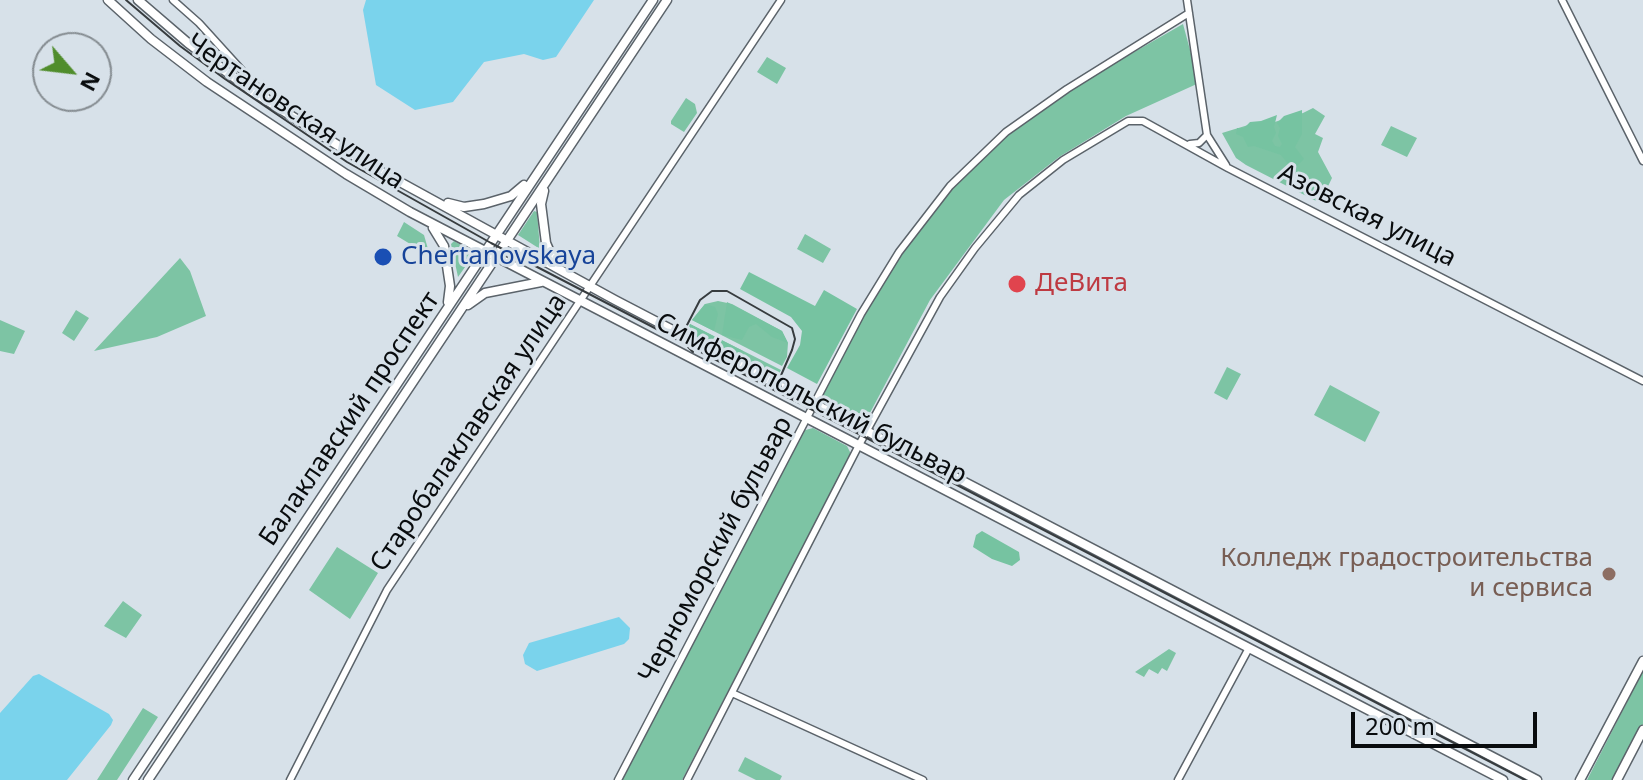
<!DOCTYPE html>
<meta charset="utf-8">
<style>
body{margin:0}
#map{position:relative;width:1643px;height:780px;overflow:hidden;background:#d7e1e9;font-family:"Noto Sans",sans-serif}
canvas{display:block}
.north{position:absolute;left:32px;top:32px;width:80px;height:80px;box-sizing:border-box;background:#d7e1e9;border:2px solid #858c91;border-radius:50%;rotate:118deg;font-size:22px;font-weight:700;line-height:32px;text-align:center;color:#090c0e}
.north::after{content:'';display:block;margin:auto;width:28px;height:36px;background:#508d2c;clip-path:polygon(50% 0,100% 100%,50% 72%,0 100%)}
.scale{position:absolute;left:1351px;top:712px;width:186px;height:36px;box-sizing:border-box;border:4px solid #090c0e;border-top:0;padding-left:10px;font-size:24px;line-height:28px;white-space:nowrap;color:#090c0e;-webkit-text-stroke:6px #d7e1e9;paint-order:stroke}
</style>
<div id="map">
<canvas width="1643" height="780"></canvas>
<div class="north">N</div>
<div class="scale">200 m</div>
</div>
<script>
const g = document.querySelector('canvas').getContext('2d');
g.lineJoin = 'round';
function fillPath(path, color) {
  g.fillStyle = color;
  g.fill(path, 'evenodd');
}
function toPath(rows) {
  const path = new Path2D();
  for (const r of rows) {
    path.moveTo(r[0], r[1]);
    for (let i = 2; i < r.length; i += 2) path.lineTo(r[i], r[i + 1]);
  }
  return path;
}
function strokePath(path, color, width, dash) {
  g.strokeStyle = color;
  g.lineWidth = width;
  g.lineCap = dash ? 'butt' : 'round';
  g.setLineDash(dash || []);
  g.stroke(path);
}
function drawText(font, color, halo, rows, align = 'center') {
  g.font = font + ' "Noto Sans",sans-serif';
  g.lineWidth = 6;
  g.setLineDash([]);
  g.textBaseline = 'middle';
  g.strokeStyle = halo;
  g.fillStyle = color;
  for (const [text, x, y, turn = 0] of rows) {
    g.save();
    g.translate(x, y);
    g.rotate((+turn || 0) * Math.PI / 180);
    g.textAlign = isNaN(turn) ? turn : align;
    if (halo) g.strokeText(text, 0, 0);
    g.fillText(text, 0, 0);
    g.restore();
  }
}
const green = toPath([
 [1183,24,1199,83,1126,116,1059,157,1004,200,930,300,863,426,827,407,822,397,864,316,902,254,953,188,1008,135,1068,90],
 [767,57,786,68,777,84,757,72],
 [686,98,695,104,697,113,684,132,671,124,671,121],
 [1313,108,1325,116,1315,134,1323,138,1318,152,1332,178,1320,203,1246,165,1236,158,1222,133,1258,122,1262,126,1303,113],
 [1391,126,1417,138,1407,157,1381,145],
 [534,211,537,212,540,249,518,235],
 [404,222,424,235,430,256,397,236],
 [805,234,831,249,823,263,797,249],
 [454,241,475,253,458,277,451,244],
 [180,258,190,271,206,316,157,337,94,351],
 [718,301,732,304,782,331,788,343,787,357,782,366,692,320,705,304],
 [76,310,89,318,74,341,62,333],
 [0,320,25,331,14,354,0,351],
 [690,324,781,370,776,379,691,335,688,330],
 [1227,367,1241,374,1227,400,1214,393],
 [1330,385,1380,412,1365,442,1314,415],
 [813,428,847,446,851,454,682,780,621,780,802,431],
 [337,547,378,573,350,619,309,590],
 [123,601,142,615,126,638,104,626],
 [1169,649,1176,653,1167,671,1162,668,1158,674,1149,669,1144,677,1135,672],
 [1643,671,1643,724,1614,780,1587,780],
 [143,708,158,717,117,780,97,780],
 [745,757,782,776,780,780,756,780,738,771]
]);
const forest = toPath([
 [1302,110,1302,134,1295,147,1304,159,1297,166,1289,165,1281,155,1254,146,1248,147,1243,137,1236,134,1237,128,1244,128,1250,122,1261,121,1277,115,1274,127,1276,133,1272,141,1275,146,1280,147,1282,144,1278,136,1280,128,1277,123,1284,116],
 [749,272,815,306,824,290,857,309,817,384,787,368,800,345,802,331,791,317,740,289],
 [727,302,782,331,788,343,772,337,756,324,749,327,742,340,722,335],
 [705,304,715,307,718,314,714,331,692,320],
 [690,324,743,351,733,356,691,335,688,330],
 [982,531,1019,552,1020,560,1012,566,992,559,973,547,976,535]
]);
const water = toPath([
 [366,0,594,0,556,57,543,60,524,54,484,62,453,102,415,110,376,85,363,10],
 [619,617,630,628,629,639,624,644,537,671,525,664,523,655,529,643],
 [39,674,109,714,113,720,111,725,67,780,0,780,0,713,33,676]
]);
const minor = toPath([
 [173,0,199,23,268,99],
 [1187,0,1207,135,1226,165],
 [1562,0,1643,161],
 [1190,144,1199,143,1207,135],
 [732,693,923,780],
 [290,780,387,590,781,0],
 [618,780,861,314,899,252,950,186,1006,132,1067,89,1189,13],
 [687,780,859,445,940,297,975,248,1019,195,1063,160,1128,121,1143,121,1228,168,1643,381],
 [1178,780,1249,648]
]);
const major = toPath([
 [108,0,151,39,207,82,346,174,410,212,1503,780],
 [138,0,188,43,252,91,369,165,615,300,1537,780],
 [544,191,541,204,546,243,556,266],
 [448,203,464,207,484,204,511,196,524,185],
 [433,228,444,246,450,286,448,302],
 [468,305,485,293,541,282],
 [133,780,653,0],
 [148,780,667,0],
 [1580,780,1643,661],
 [1617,780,1643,730]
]);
const tram = toPath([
 [126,0,180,46,225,79,347,162,491,243,1525,780],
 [693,352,688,347,686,327,700,300,712,291,727,291,792,328,795,339,792,350,779,380,782,392,788,398]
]);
const markers = [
 [383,257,10,"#1a4fb4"],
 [1017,284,10,"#e0444e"],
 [1609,574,8,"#8d6e63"]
];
const streetNames = [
 ["Чертановская улица",295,112,34],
 ["Азовская улица",1367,216,27],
 ["Симферопольский бульвар",811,399,27],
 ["Балаклавский проспект",350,419,-56],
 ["Старобалаклавская улица",469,433,-56],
 ["Черноморский бульвар",716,550,-62]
];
const transitNames = [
 ["Chertanovskaya",401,257]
];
const healthNames = [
 ["ДеВита",1035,284]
];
const educationNames = [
 ["Колледж градостроительства",1593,559],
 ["и сервиса",1593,589]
];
fillPath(green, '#7dc4a4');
fillPath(forest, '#76c3a1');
fillPath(water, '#7ad3ec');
strokePath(minor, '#5b636a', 9);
strokePath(major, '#5b636a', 11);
strokePath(minor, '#fff', 6);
strokePath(major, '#fff', 8);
strokePath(tram, '#373c3f', 2);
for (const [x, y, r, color] of markers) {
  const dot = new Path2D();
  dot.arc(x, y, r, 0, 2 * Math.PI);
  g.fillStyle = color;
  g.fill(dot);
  strokePath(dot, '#d7e1e9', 3);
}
drawText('26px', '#090c0e', '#d7e1e9', streetNames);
drawText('26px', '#164399', '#d7e1e9', transitNames, 'left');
drawText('26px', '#be3a42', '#d7e1e9', healthNames, 'left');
drawText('26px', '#785e54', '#d7e1e9', educationNames, 'right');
</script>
